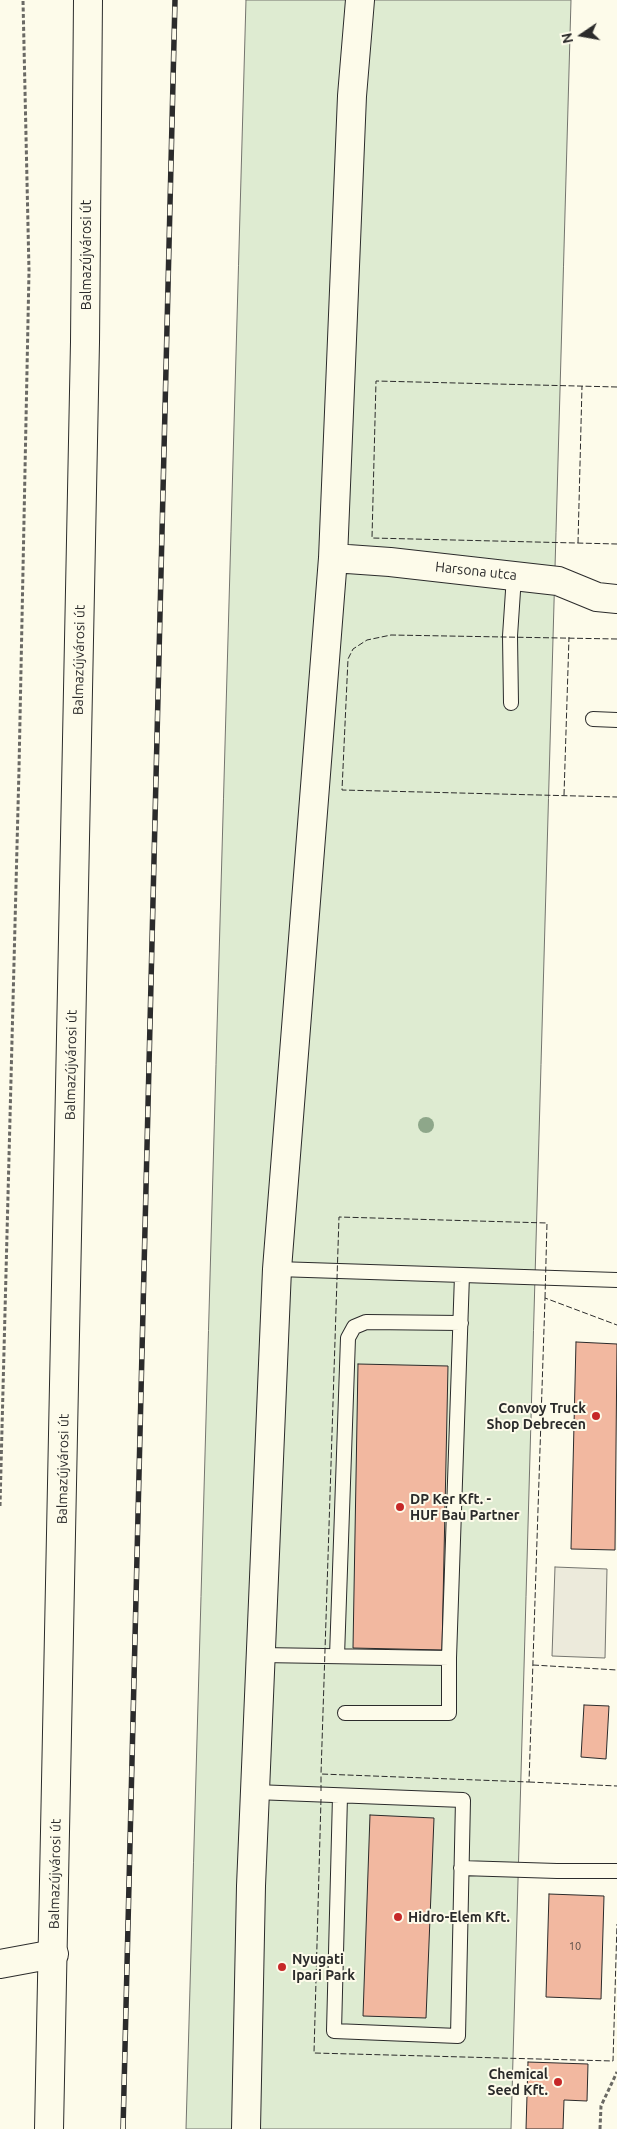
<!DOCTYPE html>
<meta charset="utf-8">
<style>
body{margin:0}
#map{position:relative;width:617px;height:2129px;overflow:hidden;background:#fdfbea;font-family:Ubuntu,sans-serif}
canvas{display:block}
.north{position:absolute;left:557px;top:10px;width:50px;height:50px;-webkit-text-stroke:4px #fdfbea;paint-order:stroke;rotate:258deg;font-size:14px;font-weight:700;line-height:20px;text-align:center;color:#2b2b2b}
.north::after{content:'';display:block;margin:auto;width:18px;height:22px;background:#2b2b2b;clip-path:polygon(50% 0,100% 100%,50% 72%,0 100%)}
</style>
<div id="map">
<canvas width="617" height="2129"></canvas>
<div class="north">N</div>
</div>
<script>
const g = document.querySelector('canvas').getContext('2d');
g.lineJoin = 'round';
function fillPath(path, color) {
  g.fillStyle = color;
  g.fill(path, 'evenodd');
}
function toPath(rows) {
  const path = new Path2D();
  for (const r of rows) {
    path.moveTo(r[0], r[1]);
    for (let i = 2; i < r.length; i += 2) path.lineTo(r[i], r[i + 1]);
  }
  return path;
}
function strokePath(path, color, width, dash) {
  g.strokeStyle = color;
  g.lineWidth = width;
  g.lineCap = dash ? 'butt' : 'round';
  g.setLineDash(dash || []);
  g.stroke(path);
}
function drawText(font, color, halo, rows, align = 'center') {
  g.font = font + ' Ubuntu,sans-serif';
  g.lineWidth = 4;
  g.setLineDash([]);
  g.textBaseline = 'middle';
  g.strokeStyle = halo;
  g.fillStyle = color;
  for (const [text, x, y, turn = 0] of rows) {
    g.save();
    g.translate(x, y);
    g.rotate((+turn || 0) * Math.PI / 180);
    g.textAlign = isNaN(turn) ? turn : align;
    if (halo) g.strokeText(text, 0, 0);
    g.fillText(text, 0, 0);
    g.restore();
  }
}
const green = toPath([
 [246,0,571,0,511,2129,186,2129,246,0]
]);
const parking = toPath([
 [555,1567,607,1569,605,1658,552,1656,555,1567]
]);
const building = toPath([
 [576,1342,617,1344,615,1550,571,1549,576,1342],
 [358,1364,448,1366,442,1650,353,1648,358,1364],
 [584,1705,609,1706,606,1759,581,1757,584,1705],
 [370,1815,434,1818,426,2018,363,2016,370,1815],
 [549,1894,604,1896,601,1999,546,1997,549,1894],
 [528,2062,588,2064,587,2101,564,2100,563,2129,526,2129,528,2062]
]);
const path = toPath([
 [0,1506,19,769,29,271,23,0],
 [600,2129,601,2106,617,2072]
]);
const service = toPath([
 [511,703,510,636,514,576],
 [593,719,617,720],
 [277,1269,617,1280],
 [261,1655,449,1658,462,1275],
 [337,1656,348,1338,354,1327,366,1322,461,1323],
 [345,1713,449,1713,449,1658],
 [255,1792,463,1800,458,2036,334,2031,340,1796],
 [461,1868,557,1871,617,1871]
]);
const minor = toPath([
 [333,558,390,562,558,581,597,597,617,599],
 [0,1964,54,1954],
 [246,2129,251,1886,277,1269,333,558,352,96,360,0]
]);
const primary = toPath([
 [49,2129,85,342,88,0]
]);
const rail = toPath([
 [123,2129,175,0]
]);
const fence = toPath([
 [617,387,376,381,372,538,617,544],
 [578,543,582,386],
 [617,639,391,635,367,640,353,649,348,659,342,790,617,797],
 [564,795,569,637],
 [545,1298,547,1223,339,1217,321,1774,529,1782,545,1298,617,1325],
 [533,1665,617,1670],
 [529,1782,617,1786],
 [321,1791,321,1774],
 [321,1799,314,2053,613,2061,617,1924]
]);
const trees = [
 [426,1125]
];
const markers = [
 [596,1416,5,"#c62828"],
 [400,1507,5,"#c62828"],
 [398,1917,5,"#c62828"],
 [282,1967,5,"#c62828"],
 [558,2082,5,"#c62828"]
];
const numberNames = [
 ["10",575,1946]
];
const streetNames = [
 ["Balmazújvárosi út",86,255,-90],
 ["Harsona utca",476,571,6],
 ["Balmazújvárosi út",79,660,-89],
 ["Balmazújvárosi út",71,1065,-89],
 ["Balmazújvárosi út",63,1469,-89],
 ["Balmazújvárosi út",55,1874,-89]
];
const poiNames = [
 ["Convoy Truck",586,1408,"right"],
 ["Shop Debrecen",586,1424,"right"],
 ["DP Ker Kft. -",410,1499],
 ["HUF Bau Partner",410,1515],
 ["Hidro-Elem Kft.",408,1917],
 ["Nyugati",292,1959],
 ["Ipari Park",292,1975],
 ["Chemical",548,2074,"right"],
 ["Seed Kft.",548,2090,"right"]
];
fillPath(green, '#deebd1');
strokePath(green, '#74746e', 1);
fillPath(parking, '#eceadb');
strokePath(parking, '#74746e', 1);
fillPath(building, '#f2b8a0');
strokePath(building, '#2b2b2b', 1);
strokePath(service, '#2b2b2b', 16);
strokePath(minor, '#2b2b2b', 30);
strokePath(primary, '#2b2b2b', 30);
strokePath(path, '#6a6964', 3, [4, 2.5]);
strokePath(service, '#fdfbea', 14);
strokePath(minor, '#fdfbea', 28);
strokePath(primary, '#fdfbea', 28);
strokePath(rail, '#2b2b2b', 5.5);
strokePath(rail, '#fdfbea', 4, [11]);
strokePath(fence, '#2b2b2b', 1, [6, 2.5]);
g.fillStyle = '#8ea78a';
for (const [x, y] of trees) {
  g.beginPath();
  g.arc(x, y, 8, 0, 2 * Math.PI);
  g.fill();
}
for (const [x, y, r, color] of markers) {
  const dot = new Path2D();
  dot.arc(x, y, r, 0, 2 * Math.PI);
  g.fillStyle = color;
  g.fill(dot);
  strokePath(dot, '#fdfbea', 2);
}
drawText('11px', '#5d4e48', null, numberNames);
drawText('14px', '#2b2b2b', '#fdfbea', streetNames);
drawText('bold 14px', '#2b2b2b', '#fdfbea', poiNames, 'left');
</script>
